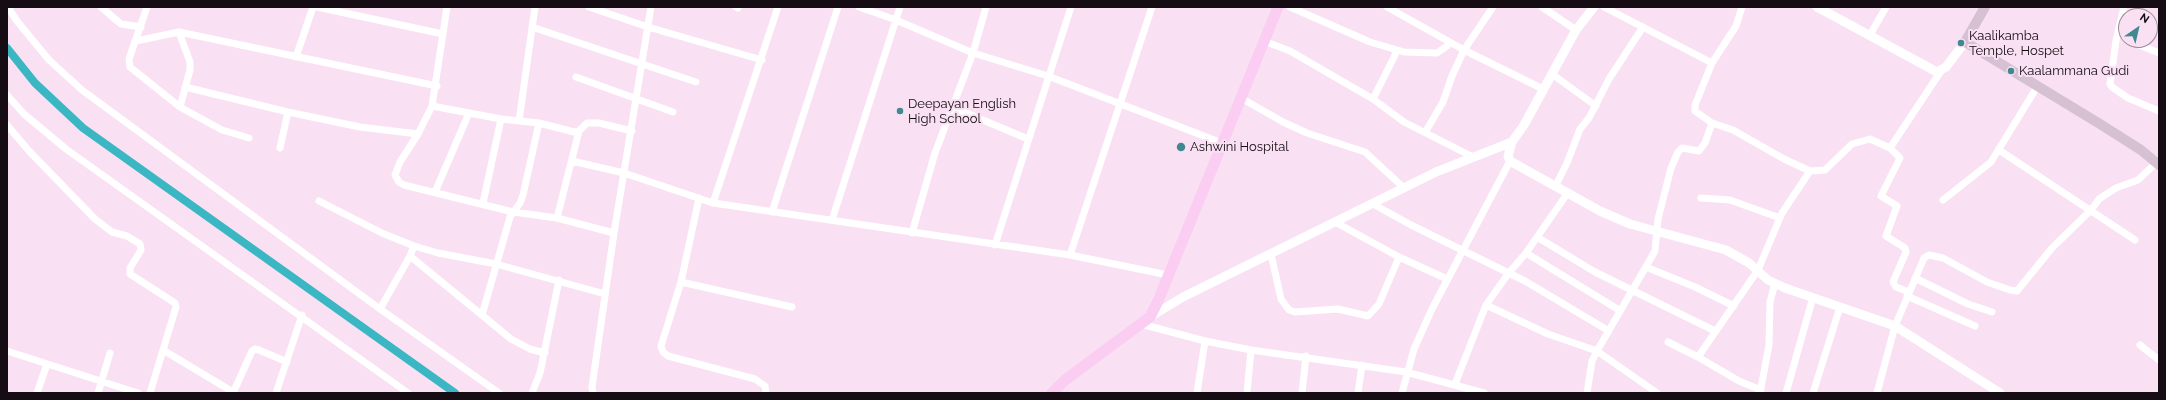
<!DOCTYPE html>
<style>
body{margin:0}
#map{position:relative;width:2166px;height:400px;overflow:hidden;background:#f9e0f3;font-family:Raleway,sans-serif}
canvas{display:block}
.frame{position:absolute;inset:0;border:8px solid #150d13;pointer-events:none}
.north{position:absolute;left:2118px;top:8px;width:40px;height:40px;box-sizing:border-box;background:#f9e0f3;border:1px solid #9e8c99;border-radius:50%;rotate:34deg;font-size:11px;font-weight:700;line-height:16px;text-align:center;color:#150d13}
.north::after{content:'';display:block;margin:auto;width:14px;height:18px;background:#418990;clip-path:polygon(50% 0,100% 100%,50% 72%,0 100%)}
</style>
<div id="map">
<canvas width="2166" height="400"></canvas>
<div class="frame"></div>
<div class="north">N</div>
</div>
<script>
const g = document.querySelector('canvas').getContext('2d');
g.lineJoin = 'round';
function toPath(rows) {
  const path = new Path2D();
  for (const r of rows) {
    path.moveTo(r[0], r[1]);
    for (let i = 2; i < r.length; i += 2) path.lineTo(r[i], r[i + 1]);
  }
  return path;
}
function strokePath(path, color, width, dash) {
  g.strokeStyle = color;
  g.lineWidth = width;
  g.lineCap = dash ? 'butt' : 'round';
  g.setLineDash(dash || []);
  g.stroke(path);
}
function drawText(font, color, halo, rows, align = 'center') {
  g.font = font + ' Raleway,sans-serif';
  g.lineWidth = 4;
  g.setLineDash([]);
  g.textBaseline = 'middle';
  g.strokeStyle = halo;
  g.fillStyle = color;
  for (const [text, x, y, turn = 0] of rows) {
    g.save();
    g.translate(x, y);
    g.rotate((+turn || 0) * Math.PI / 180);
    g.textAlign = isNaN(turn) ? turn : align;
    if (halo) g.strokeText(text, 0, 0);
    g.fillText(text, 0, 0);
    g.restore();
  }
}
const canal = toPath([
 [7,48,35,83,83,128,455,393]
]);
const minor = toPath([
 [8,7,17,21,49,60,82,90,380,309,499,393],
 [101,7,121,24,141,27],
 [147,7,129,59,130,67,180,107,222,130,249,138],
 [317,7,443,34],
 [447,7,432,106,418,134,400,162,395,175,399,182,404,185,513,212,557,218,614,233],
 [589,7,648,27,762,60],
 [736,7,738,8],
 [859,7,896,20,973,53,1048,76,1222,143],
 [1290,7,1370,42,1404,52,1437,53,1447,46,1449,42],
 [1387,7,1464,50,1543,89],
 [1542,7,1576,30],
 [1604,7,1712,63],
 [1742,7,1736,26,1712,63,1695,105,1695,111,1712,123,1733,130,1784,159,1810,171,1825,170,1852,144,1870,139,1890,148,1941,71],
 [2124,7,2116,41,2110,84,2112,87,2128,98,2159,111],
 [532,27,696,82],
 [179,32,190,62,190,70,180,107],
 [1870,35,1886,7],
 [2127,40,2159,53],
 [136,41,179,32,437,86],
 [1264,41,1290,51,1373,99,1404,122,1473,157],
 [296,57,313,7],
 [1552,74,1596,106],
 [576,77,673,112],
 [185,87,288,112,360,127,418,134],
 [7,95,24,114,66,149,408,393],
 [1241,98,1283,122,1307,133,1365,152,1404,188],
 [1373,99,1397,51],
 [432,106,501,119,539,123,523,195,520,203,510,217,482,315],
 [952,107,1028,139],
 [519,121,535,7],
 [539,123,574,132,579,131,587,123,599,123,632,131],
 [7,125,29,151,95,219,112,232,127,236,140,244,141,250,130,268,130,274,175,303,176,307,150,393],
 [1426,131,1443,102,1452,76,1464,50,1493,7],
 [280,148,288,112],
 [1890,148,1900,158,1881,196,1897,206,1886,236,1905,248,1906,252,1893,282,1896,287,1909,292],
 [1999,150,2135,240],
 [572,161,624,173,713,203,1070,255,1168,275],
 [1555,187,1567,163,1580,129,1589,118,1609,79,1643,27],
 [435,192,469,113],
 [699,198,681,282,661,346,663,352,668,356,755,379,765,386,766,393],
 [1701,198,1730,200,1780,218],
 [1943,200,1991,162,2037,87],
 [319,201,382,233,414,246,438,253,496,264,605,294],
 [483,203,501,119],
 [713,203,778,7],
 [1373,204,1411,225,1525,281,1609,331],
 [772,212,838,7],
 [557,218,579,131],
 [832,220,900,7],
 [1335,222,1399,257,1447,279],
 [912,233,935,153,973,53,986,7],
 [1537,237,1595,272,1715,331],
 [995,245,1071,7],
 [1526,253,1619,310],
 [1271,254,1281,299,1289,310,1295,312,1338,309,1368,316,1379,304,1399,257],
 [1070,255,1152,7],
 [410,256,511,339,530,349,545,353],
 [1646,267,1695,287,1734,306],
 [1915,278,1968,304,1992,312],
 [681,282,792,307],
 [1907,296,1975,326],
 [1486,305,1548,334,1597,351,1657,393],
 [380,309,410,256,414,246],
 [1141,324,1205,341,1251,350,1406,372,1484,393],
 [1668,342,1698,357,1739,381,1761,390],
 [2140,345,2159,360],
 [163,350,233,392],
 [7,351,138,393],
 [1698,357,1758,270,1782,213,1810,171],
 [1455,384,1486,305,1508,274,1526,253,1567,194],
 [37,393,47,364],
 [98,393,110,353],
 [233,393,252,351,255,349,259,350,287,362],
 [276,393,302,315],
 [532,393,540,373,559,280],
 [593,393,592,387,614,233,651,7],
 [1197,393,1205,341],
 [1247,393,1251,350],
 [1302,393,1306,356],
 [1358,393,1362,365],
 [1402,393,1414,349,1432,309,1510,161],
 [1587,393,1592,361,1597,351,1655,251,1658,219,1671,168,1678,152,1682,148,1699,151,1705,143,1712,123],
 [1760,393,1769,345,1770,302,1775,283],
 [1786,393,1813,297],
 [1813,393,1840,307],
 [1877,393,1895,326,1924,258,1929,255,1943,258,1987,282,2010,290,2017,291,2052,248,2091,210,2099,199,2116,188,2138,180,2157,162]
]);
const tertiary = toPath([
 [1817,7,1937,72,1946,67,1965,42],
 [1512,142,1508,156,1510,161,1600,211,1630,224,1726,250,1749,263,1768,280,1785,288,1895,326,2000,393],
 [1150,317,1183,297,1436,172,1512,142,1524,125,1576,30,1594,7]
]);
const secondary = toPath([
 [1985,7,1965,42,2100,124,2141,150,2159,165]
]);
const primary = toPath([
 [1052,393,1065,380,1150,317,1158,301,1278,7]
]);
const markers = [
 [1961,43,4,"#418990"],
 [2011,71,4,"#418990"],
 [900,111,4,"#418990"],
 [1181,147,5,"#418990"]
];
const poiNames = [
 ["Kaalikamba",1969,36],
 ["Temple, Hospet",1969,51],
 ["Kaalammana Gudi",2019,71],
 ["Deepayan English",908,104],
 ["High School",908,119],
 ["Ashwini Hospital",1190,147]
];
strokePath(canal, '#3ab7c3', 8);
strokePath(minor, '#fff', 7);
strokePath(tertiary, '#fff', 9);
strokePath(secondary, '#d5c1d1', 10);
strokePath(primary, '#fbcdf2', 11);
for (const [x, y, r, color] of markers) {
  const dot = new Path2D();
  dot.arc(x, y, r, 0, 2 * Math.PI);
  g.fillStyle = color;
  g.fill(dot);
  strokePath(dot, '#f9e0f3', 1.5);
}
drawText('13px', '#150d13', '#f9e0f3', poiNames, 'left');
</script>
